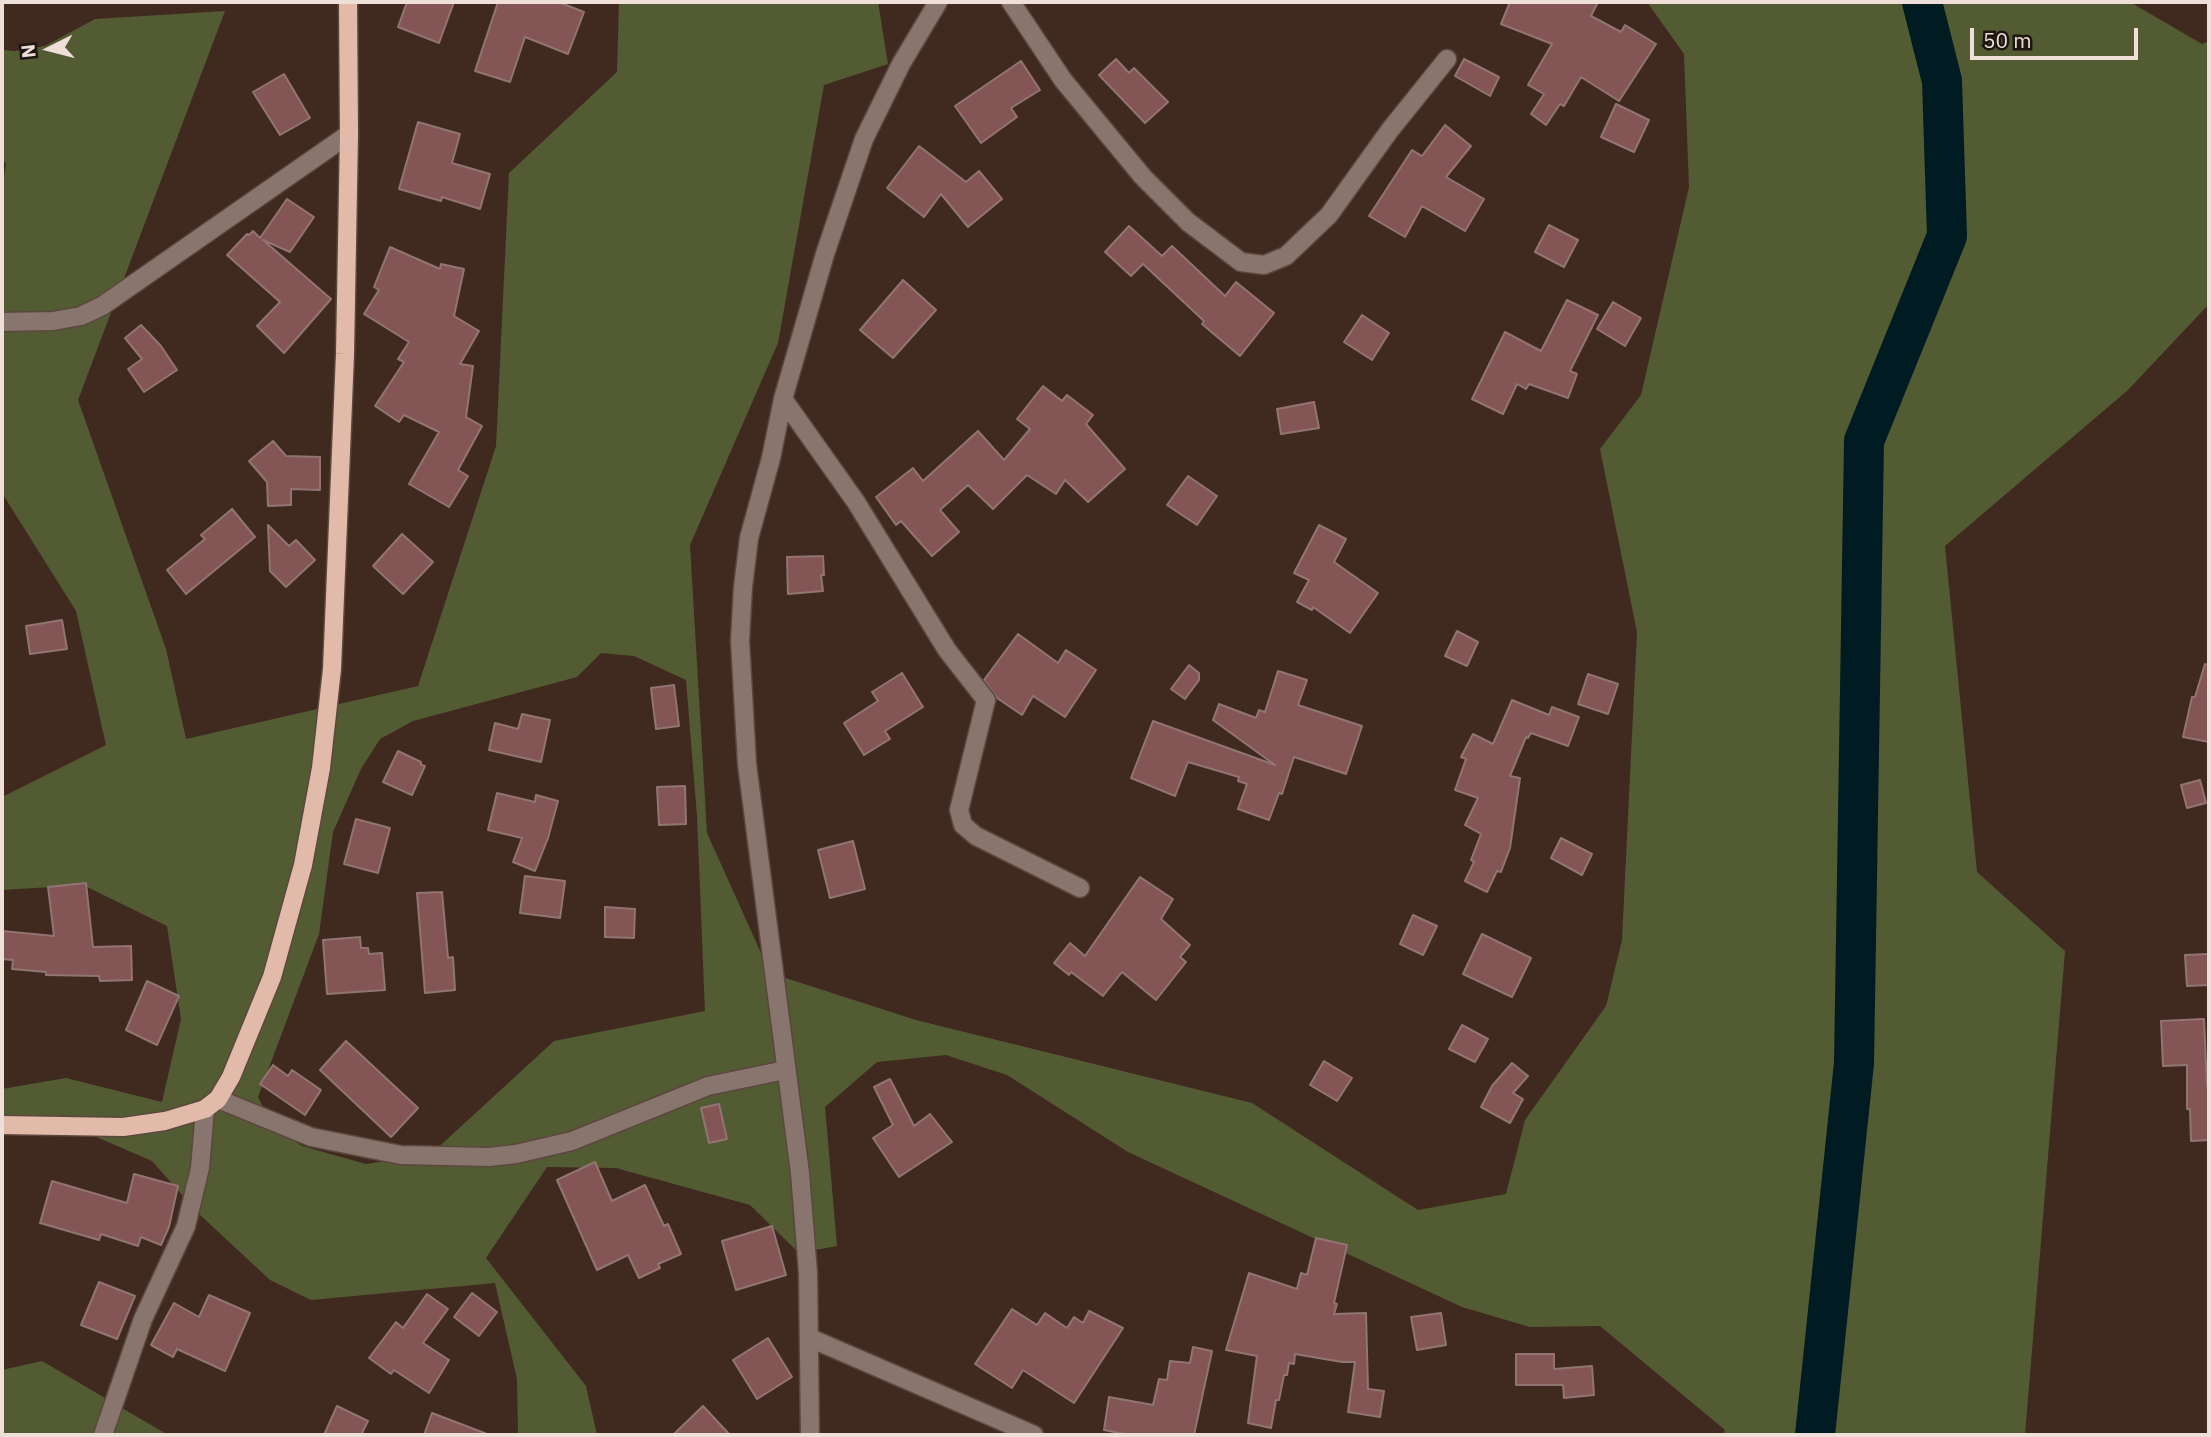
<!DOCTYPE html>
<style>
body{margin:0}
#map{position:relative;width:2211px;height:1437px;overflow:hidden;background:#402a20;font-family:"IBM Plex Sans",sans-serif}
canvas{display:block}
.frame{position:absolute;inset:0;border:4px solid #eedfd9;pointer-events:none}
.north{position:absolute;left:14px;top:14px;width:70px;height:70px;-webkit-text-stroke:5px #1f1511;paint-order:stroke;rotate:264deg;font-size:19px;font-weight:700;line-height:28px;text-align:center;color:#eedfd9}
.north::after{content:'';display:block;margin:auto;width:24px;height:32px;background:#eedfd9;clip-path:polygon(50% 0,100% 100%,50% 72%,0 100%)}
.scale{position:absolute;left:1970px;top:28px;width:168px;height:32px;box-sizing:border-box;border:4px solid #eedfd9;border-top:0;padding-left:9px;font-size:21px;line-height:24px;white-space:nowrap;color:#eedfd9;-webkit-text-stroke:5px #1f1511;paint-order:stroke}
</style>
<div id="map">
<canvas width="2211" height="1437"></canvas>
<div class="frame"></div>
<div class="north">N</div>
<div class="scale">50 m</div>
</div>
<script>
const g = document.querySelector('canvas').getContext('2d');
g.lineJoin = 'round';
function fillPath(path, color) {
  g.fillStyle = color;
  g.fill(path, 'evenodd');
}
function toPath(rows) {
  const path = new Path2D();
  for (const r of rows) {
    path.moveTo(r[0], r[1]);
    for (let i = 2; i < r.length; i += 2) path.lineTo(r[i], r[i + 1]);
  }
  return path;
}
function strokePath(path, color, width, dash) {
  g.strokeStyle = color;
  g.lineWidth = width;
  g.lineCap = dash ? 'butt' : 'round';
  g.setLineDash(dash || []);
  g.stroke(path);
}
const green = toPath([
 [619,2,878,2,888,64,824,85,778,343,690,545,707,833,770,973,916,1020,1252,1103,1418,1210,1506,1194,1525,1120,1606,1006,1622,940,1637,632,1600,449,1641,395,1689,187,1684,54,1647,2,2130,2,2202,44,2209,41,2209,304,2128,390,1945,546,1977,872,2065,951,2025,1435,1723,1435,1725,1430,1600,1326,1530,1327,1462,1307,1128,1152,1007,1075,946,1055,877,1062,825,1107,837,1246,799,1253,750,1205,616,1168,547,1167,486,1258,586,1386,597,1435,518,1435,517,1379,495,1283,311,1300,270,1280,199,1214,152,1161,64,1123,2,1131,2,1089,66,1078,162,1102,181,1019,167,926,83,885,2,890,2,797,106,745,76,611,2,493,2,189,6,164,2,158,2,50,15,51,45,46,95,19,225,11,78,400,166,649,186,739,418,686,496,446,509,173,617,72],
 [601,653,634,656,686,680,697,816,705,1011,554,1041,431,1154,366,1164,302,1146,273,1127,258,1097,319,934,333,832,361,769,380,739,413,721,577,677],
 [42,1361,168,1435,2,1435,2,1370]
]);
const river = toPath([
 [1815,1435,1854,1063,1864,441,1947,236,1942,81,1922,2]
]);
const building = toPath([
 [407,2,454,2,439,43,398,27,407,2],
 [498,2,558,2,584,12,568,54,525,37,510,82,475,71,498,2],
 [1510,2,1598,2,1591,16,1621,32,1625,25,1656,44,1619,101,1581,77,1564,106,1560,104,1546,125,1531,114,1544,94,1528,85,1552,44,1501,24,1510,2],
 [1116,59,1129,73,1134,68,1168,102,1145,123,1099,75,1116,59],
 [1464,59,1499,77,1490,96,1455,76,1464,59],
 [1021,61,1040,90,1011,108,1017,117,981,143,955,106,1021,61],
 [284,74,310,118,280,135,253,92,284,74],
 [1616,104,1649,120,1634,152,1601,137,1616,104],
 [418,122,460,134,452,163,490,174,480,209,442,197,441,201,399,189,418,122],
 [1445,125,1471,146,1446,177,1484,199,1465,231,1422,206,1405,237,1369,216,1412,150,1422,156,1445,125],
 [919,146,966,182,979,171,1002,199,968,227,941,194,924,217,887,188,919,146],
 [287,199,314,217,290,252,263,240,331,299,284,353,257,326,280,302,227,255,247,234,249,235,253,231,260,238,287,199],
 [1549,225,1578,240,1564,267,1535,252,1549,225],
 [1129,226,1162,256,1172,246,1225,296,1236,282,1274,313,1240,356,1202,324,1204,321,1143,264,1131,276,1105,252,1129,226],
 [390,247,440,269,441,264,464,269,454,316,479,331,460,364,473,366,466,417,482,426,458,470,468,476,449,507,409,484,439,432,404,415,399,422,375,406,404,362,398,359,409,342,364,314,379,290,374,287,390,247],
 [903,280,936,310,893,358,860,330,903,280],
 [1567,300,1598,315,1570,371,1577,374,1568,398,1529,384,1526,389,1517,384,1503,414,1472,399,1505,332,1541,351,1567,300],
 [1613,302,1641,318,1625,346,1597,329,1613,302],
 [1362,315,1389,333,1372,360,1344,342,1362,315],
 [141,325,161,346,177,370,144,392,128,369,142,359,125,338,141,325],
 [1043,386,1062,401,1067,395,1093,415,1086,424,1125,469,1088,502,1065,480,1056,494,1027,475,993,509,968,485,940,510,959,532,932,556,901,521,896,525,876,497,913,468,923,481,978,431,1004,460,1030,429,1017,419,1043,386],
 [1314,402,1319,428,1281,434,1277,409,1314,402],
 [273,441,286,456,320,457,320,490,291,489,291,505,268,506,267,482,249,461,273,441],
 [1188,476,1217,496,1197,525,1167,505,1188,476],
 [232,509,255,537,186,594,167,570,205,539,201,535,232,509],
 [268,525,289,546,296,540,315,560,286,587,270,571,268,525],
 [1319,525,1346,539,1334,562,1378,593,1350,633,1313,607,1312,610,1297,602,1309,580,1294,573,1319,525],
 [402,534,433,562,403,594,373,566,402,534],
 [823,556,824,575,821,575,823,591,788,594,787,557,823,556],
 [62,620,67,649,30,654,26,626,62,620],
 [1457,631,1478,642,1467,666,1445,656,1457,631],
 [1018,634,1058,663,1066,650,1096,670,1065,717,1033,696,1022,715,997,698,984,680,1018,634],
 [2205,664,2209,665,2209,742,2183,737,2192,697,2195,697,2205,664],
 [1189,665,1199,673,1199,680,1185,699,1171,689,1189,665],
 [1278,671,1307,680,1298,705,1362,726,1346,774,1294,757,1282,794,1279,793,1269,820,1238,809,1247,784,1238,781,1239,777,1188,762,1175,796,1131,778,1153,721,1275,765,1213,720,1219,704,1256,718,1259,710,1265,712,1278,671],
 [902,673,923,707,885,731,890,739,864,755,844,723,878,701,872,692,902,673],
 [1588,674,1618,684,1608,714,1578,704,1588,674],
 [674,685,679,726,656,729,651,688,674,685],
 [1512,700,1549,715,1552,707,1579,717,1568,746,1531,733,1528,738,1526,737,1510,776,1520,778,1510,848,1501,872,1497,871,1487,892,1465,881,1474,862,1471,860,1481,834,1465,825,1478,798,1455,790,1466,759,1461,757,1473,734,1493,744,1512,700],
 [522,714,550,720,541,762,489,750,495,723,518,729,522,714],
 [398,751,421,762,421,765,425,766,412,795,383,782,398,751],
 [2200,780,2206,803,2187,808,2181,785,2200,780],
 [685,786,686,824,659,825,657,787,685,786],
 [497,793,535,802,536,795,558,801,548,838,535,871,513,862,522,838,488,830,497,793],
 [356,819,390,828,378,873,344,864,356,819],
 [1561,838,1592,854,1582,875,1551,858,1561,838],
 [853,841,865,889,830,898,818,850,853,841],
 [525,876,565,881,560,918,520,913,525,876],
 [1140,877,1173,899,1161,919,1190,945,1180,957,1186,962,1156,1000,1122,972,1103,996,1071,972,1069,975,1054,963,1070,943,1085,956,1140,877],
 [86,883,93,947,131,946,132,980,100,981,99,976,46,975,46,972,12,969,13,960,2,959,2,931,54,936,48,887,86,883],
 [442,892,448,958,453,957,455,990,425,993,417,893,442,892],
 [605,907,635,909,634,938,605,937,605,907],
 [1413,915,1437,926,1423,955,1400,944,1413,915],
 [1482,934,1531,958,1512,997,1463,974,1482,934],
 [360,937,361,948,368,948,369,954,382,953,385,990,327,994,323,940,360,937],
 [2209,954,2209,985,2187,986,2185,955,2209,954],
 [147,981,179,996,157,1045,126,1030,147,981],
 [2204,1019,2207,1086,2209,1086,2209,1140,2191,1141,2190,1109,2187,1109,2187,1065,2163,1066,2161,1021,2204,1019],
 [1462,1025,1488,1039,1475,1062,1449,1049,1462,1025],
 [346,1041,418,1108,391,1137,320,1070,346,1041],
 [1324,1061,1352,1078,1337,1101,1310,1085,1324,1061],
 [1512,1063,1528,1076,1513,1093,1523,1099,1510,1123,1481,1107,1492,1086,1512,1063],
 [273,1065,288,1076,292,1070,321,1090,305,1115,260,1084,273,1065],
 [890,1079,914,1126,930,1114,952,1142,899,1177,873,1138,893,1125,874,1087,890,1079],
 [719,1104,727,1139,709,1143,701,1108,719,1104],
 [595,1162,612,1201,645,1185,664,1226,668,1224,681,1254,658,1264,660,1268,639,1278,628,1255,597,1270,557,1180,595,1162],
 [134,1174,178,1186,169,1227,161,1245,141,1237,138,1246,101,1234,99,1240,40,1223,52,1181,127,1203,134,1174],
 [772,1226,786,1275,736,1290,722,1241,772,1226],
 [1316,1238,1347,1245,1334,1303,1337,1304,1334,1314,1366,1313,1368,1389,1384,1391,1380,1417,1348,1412,1355,1362,1342,1362,1295,1354,1294,1364,1289,1363,1287,1375,1284,1375,1279,1400,1276,1400,1271,1428,1248,1423,1257,1356,1226,1350,1249,1273,1297,1289,1301,1273,1307,1275,1316,1238],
 [99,1282,135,1296,117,1339,81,1325,99,1282],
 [472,1293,497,1312,479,1336,454,1317,472,1293],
 [427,1294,448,1309,423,1343,449,1360,429,1393,394,1370,391,1374,369,1358,396,1322,403,1328,427,1294],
 [209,1295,250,1313,225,1371,177,1349,173,1357,151,1345,174,1303,199,1317,209,1295],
 [1012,1309,1037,1325,1045,1313,1067,1328,1074,1317,1083,1323,1089,1311,1123,1328,1074,1403,1023,1370,1012,1388,975,1364,1012,1309],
 [1441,1313,1446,1345,1417,1350,1411,1317,1441,1313],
 [768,1338,792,1377,757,1399,733,1360,768,1338],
 [1193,1347,1212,1351,1194,1435,1129,1435,1104,1430,1109,1397,1153,1405,1159,1379,1167,1380,1170,1361,1190,1363,1193,1347],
 [1516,1354,1554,1354,1554,1369,1592,1366,1594,1395,1564,1398,1563,1385,1516,1385,1516,1354],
 [337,1406,368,1421,361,1435,324,1435,337,1406],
 [703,1406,730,1435,673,1435,703,1406],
 [432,1413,487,1434,487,1435,424,1435,432,1413]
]);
const minor = toPath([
 [1011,2,1063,80,1143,177,1188,222,1241,262,1264,265,1286,256,1329,215,1390,130,1447,59],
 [2,322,53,321,81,316,102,306,349,134],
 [783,399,856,502,947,650,986,700,959,810,963,825,976,836,1080,888],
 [218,1099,311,1137,401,1155,489,1157,516,1154,572,1141,708,1086,785,1070],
 [810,1338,1034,1435],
 [103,1435,143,1319,186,1226,200,1168,205,1109],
 [810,1435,808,1273,800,1173,747,764,740,641,743,587,749,538,771,458,783,399,825,254,864,139,901,64,938,2]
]);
const major = toPath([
 [2,1125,123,1127,165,1121,205,1109,218,1099,231,1077,272,977,303,865,321,768,332,669,345,354,349,134,348,2]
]);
fillPath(green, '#535b33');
strokePath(river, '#001b21', 40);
fillPath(building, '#835655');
strokePath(building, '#927473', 2);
strokePath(minor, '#5c473e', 21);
strokePath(major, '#5c473e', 21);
strokePath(minor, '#88756d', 18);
strokePath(major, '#e1baaa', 18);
</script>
